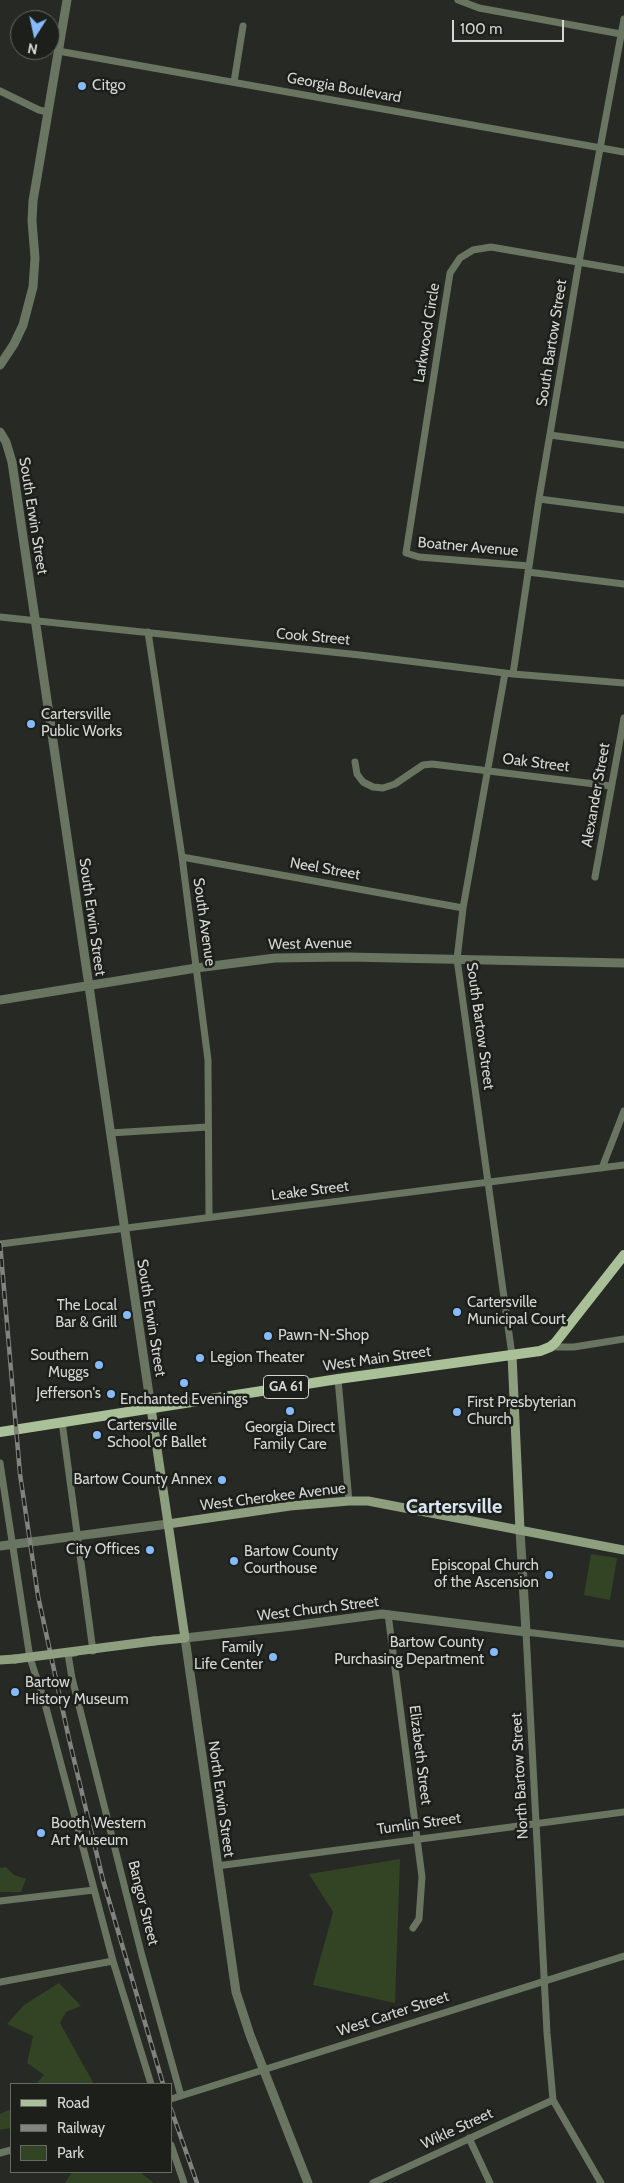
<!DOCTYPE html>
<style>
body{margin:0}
#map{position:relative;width:624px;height:2183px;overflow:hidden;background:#262924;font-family:Cabin,sans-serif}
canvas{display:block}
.legend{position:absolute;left:10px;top:2083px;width:162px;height:90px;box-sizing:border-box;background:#1c1f1a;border:1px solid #666964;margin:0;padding:6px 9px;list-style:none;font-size:15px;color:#d5d7d4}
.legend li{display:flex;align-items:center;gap:10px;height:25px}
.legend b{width:25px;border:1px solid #666964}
.north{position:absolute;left:10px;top:10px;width:50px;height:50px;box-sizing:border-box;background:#1c1f1a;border:1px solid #666964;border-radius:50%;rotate:190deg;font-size:14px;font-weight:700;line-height:20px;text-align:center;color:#d5d7d4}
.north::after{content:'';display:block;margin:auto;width:18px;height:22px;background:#86bbfb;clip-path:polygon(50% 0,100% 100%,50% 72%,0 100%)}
.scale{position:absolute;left:452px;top:20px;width:112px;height:22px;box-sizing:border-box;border:2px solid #d5d7d4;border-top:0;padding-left:6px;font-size:15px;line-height:18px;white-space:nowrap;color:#d5d7d4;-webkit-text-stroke:4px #1c1f1a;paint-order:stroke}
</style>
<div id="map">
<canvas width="624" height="2183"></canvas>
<ul class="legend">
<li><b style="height:6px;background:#aac099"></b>Road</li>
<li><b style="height:6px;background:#80837f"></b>Railway</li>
<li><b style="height:14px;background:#334424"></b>Park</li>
</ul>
<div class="north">N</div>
<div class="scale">100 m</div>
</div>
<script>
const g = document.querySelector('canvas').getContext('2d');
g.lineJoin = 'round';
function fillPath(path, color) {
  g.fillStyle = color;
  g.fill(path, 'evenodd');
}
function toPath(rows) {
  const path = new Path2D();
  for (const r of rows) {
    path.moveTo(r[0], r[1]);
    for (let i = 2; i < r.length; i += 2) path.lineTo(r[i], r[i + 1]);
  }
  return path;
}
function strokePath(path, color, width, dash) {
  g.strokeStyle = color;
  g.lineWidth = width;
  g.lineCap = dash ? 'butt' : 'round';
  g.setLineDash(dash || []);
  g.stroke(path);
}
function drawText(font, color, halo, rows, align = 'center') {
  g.font = font + ' Cabin,sans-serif';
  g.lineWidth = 5;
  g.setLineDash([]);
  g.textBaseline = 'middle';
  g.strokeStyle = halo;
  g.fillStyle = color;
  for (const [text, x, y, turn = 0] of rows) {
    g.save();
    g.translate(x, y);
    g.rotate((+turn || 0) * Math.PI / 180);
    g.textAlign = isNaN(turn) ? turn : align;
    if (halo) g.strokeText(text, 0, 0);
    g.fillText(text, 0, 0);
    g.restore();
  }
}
const green = toPath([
 [591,1554,617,1558,610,1600,584,1595],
 [400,1859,395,2003,313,1985,333,1912,309,1874],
 [6,1867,14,1875,26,1879,21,1892,0,1892,0,1868],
 [59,1983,81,2006,66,2012,60,2023,94,2084,36,2084,44,2075,27,2063,33,2036,7,2024,24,2005],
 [11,2109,11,2128,0,2130,0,2114],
 [72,2172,140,2172,154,2183,65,2183]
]);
const minor = toPath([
 [458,0,479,8,621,34],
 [58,51,624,152],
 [234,82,243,26],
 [0,91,39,110,47,112],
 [550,435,624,445],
 [539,499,624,510],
 [529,566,419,557,406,553,450,273,460,258,473,250,491,247,624,270],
 [528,572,624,584],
 [0,617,360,655,513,674,624,683],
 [148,632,182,857,208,1060,209,1217],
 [505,673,463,908,457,959,512,1355],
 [513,674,539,499,579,262,624,19],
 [355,762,357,774,363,782,373,787,383,788,395,784,423,765,432,764,611,786],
 [182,857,463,908],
 [595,877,624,718],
 [110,1133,208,1127],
 [602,1168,624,1111],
 [0,1244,624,1165],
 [550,1347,574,1347,624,1339],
 [338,1379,349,1501],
 [62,1422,93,1651],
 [0,1463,30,1658,44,1700,113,1961,151,2084],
 [388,1614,422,1877,419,1919,413,1928],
 [75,1653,68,1654,72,1678,142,1956,181,2096],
 [217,1866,624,1812],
 [0,1901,94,1890],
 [0,1982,113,1961],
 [171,2099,624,1956],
 [469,2138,490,2183],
 [171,2145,184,2183],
 [0,2153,11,2150],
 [373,2183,553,2100],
 [601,2183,553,2100,547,2033,526,1632,624,1644]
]);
const tertiary = toPath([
 [0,365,14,344,23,325,33,287,35,258,32,221,33,201,67,0],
 [0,432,6,442,12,462,151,1408],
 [0,1000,196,968,275,958,348,957,624,963],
 [0,1546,168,1524],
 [308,2183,250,2035,236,1992,185,1638,292,1626,382,1614,526,1632,520,1530]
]);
const secondary = toPath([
 [512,1355,520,1530],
 [151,1408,185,1638,154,1641],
 [168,1524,290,1506,349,1501,368,1501,624,1550],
 [0,1660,15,1659]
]);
const primary = toPath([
 [0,1432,338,1379,540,1351,550,1347,555,1343,624,1255]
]);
const rail = toPath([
 [0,1243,20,1474,38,1596,69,1739,103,1880,163,2084],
 [171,2109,197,2183]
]);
const secondaryBridge = toPath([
 [15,1659,154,1641]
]);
const markers = [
 [82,86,5,"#86bbfb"],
 [31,724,5,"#86bbfb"],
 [457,1312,5,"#86bbfb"],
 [127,1315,5,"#86bbfb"],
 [268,1336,5,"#86bbfb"],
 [200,1358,5,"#86bbfb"],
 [99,1365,5,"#86bbfb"],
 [184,1383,5,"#86bbfb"],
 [111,1394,5,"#86bbfb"],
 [290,1411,5,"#86bbfb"],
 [457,1412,5,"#86bbfb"],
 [97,1435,5,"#86bbfb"],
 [222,1480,5,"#86bbfb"],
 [150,1550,5,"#86bbfb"],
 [234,1561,5,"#86bbfb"],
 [549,1575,5,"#86bbfb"],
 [494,1652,5,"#86bbfb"],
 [273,1657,5,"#86bbfb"],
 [15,1692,5,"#86bbfb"],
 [41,1833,5,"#86bbfb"]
];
const shields = [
 [286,1387,45]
];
const shieldNames = [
 ["GA 61",286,1387]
];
const poiNames = [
 ["Citgo",92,86],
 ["Cartersville",41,715],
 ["Public Works",41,732],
 ["Cartersville",467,1303],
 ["Municipal Court",467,1320],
 ["The Local",117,1306,"right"],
 ["Bar & Grill",117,1323,"right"],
 ["Pawn-N-Shop",278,1336],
 ["Southern",89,1356,"right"],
 ["Muggs",89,1373,"right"],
 ["Legion Theater",210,1358],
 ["Jefferson's",101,1394,"right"],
 ["Enchanted Evenings",184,1400,"center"],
 ["First Presbyterian",467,1403],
 ["Church",467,1420],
 ["Cartersville",107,1426],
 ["School of Ballet",107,1443],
 ["Georgia Direct",290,1428,"center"],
 ["Family Care",290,1445,"center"],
 ["Bartow County Annex",212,1480,"right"],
 ["City Offices",140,1550,"right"],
 ["Bartow County",244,1552],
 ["Courthouse",244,1569],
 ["Episcopal Church",539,1566,"right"],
 ["of the Ascension",539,1583,"right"],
 ["Bartow County",484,1643,"right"],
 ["Purchasing Department",484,1660,"right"],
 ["Family",263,1648,"right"],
 ["Life Center",263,1665,"right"],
 ["Bartow",25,1683],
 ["History Museum",25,1700],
 ["Booth Western",51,1824],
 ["Art Museum",51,1841]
];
const streetNames = [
 ["Georgia Boulevard",344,88,10],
 ["Larkwood Circle",427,333,-81],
 ["South Bartow Street",552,343,-81],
 ["South Erwin Street",33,516,81],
 ["Boatner Avenue",468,547,5],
 ["Cook Street",313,637,5],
 ["Oak Street",536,763,7],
 ["Alexander Street",596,795,-80],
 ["Neel Street",325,869,10],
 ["South Erwin Street",92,917,82],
 ["South Avenue",204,922,82],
 ["West Avenue",310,944,-1],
 ["South Bartow Street",480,1026,82],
 ["Leake Street",310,1191,-7],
 ["South Erwin Street",151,1318,81],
 ["West Main Street",377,1359,-8],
 ["West Cherokee Avenue",273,1497,-7],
 ["West Church Street",318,1609,-7],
 ["Elizabeth Street",420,1755,83],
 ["North Bartow Street",520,1776,-93],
 ["North Erwin Street",221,1799,82],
 ["Tumlin Street",419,1824,-8],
 ["Bangor Street",143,1903,76],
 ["West Carter Street",393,2014,-18],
 ["Wikle Street",457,2129,-25]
];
const districtNames = [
 ["Cartersville",454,1507]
];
fillPath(green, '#334424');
strokePath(minor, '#697461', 7);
strokePath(tertiary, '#697461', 9);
strokePath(secondary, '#8e9f80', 9);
strokePath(primary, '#aac099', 10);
strokePath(rail, '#80837f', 4.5);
strokePath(rail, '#1c1f1a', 2.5, [8]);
strokePath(secondaryBridge, '#8e9f80', 9);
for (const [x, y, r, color] of markers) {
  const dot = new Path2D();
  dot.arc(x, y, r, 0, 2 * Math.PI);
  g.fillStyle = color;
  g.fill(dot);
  strokePath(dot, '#1c1f1a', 2);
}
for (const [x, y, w] of shields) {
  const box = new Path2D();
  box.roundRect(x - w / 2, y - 11.5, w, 23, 4);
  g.fillStyle = '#1c1f1a';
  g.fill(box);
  strokePath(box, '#d5d7d4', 1);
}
drawText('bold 14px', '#d5d7d4', null, shieldNames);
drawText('15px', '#d5d7d4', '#1c1f1a', poiNames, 'left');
drawText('15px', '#d5d7d4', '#1c1f1a', streetNames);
drawText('bold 20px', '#dbe5f2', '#1c1f1a', districtNames);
</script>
